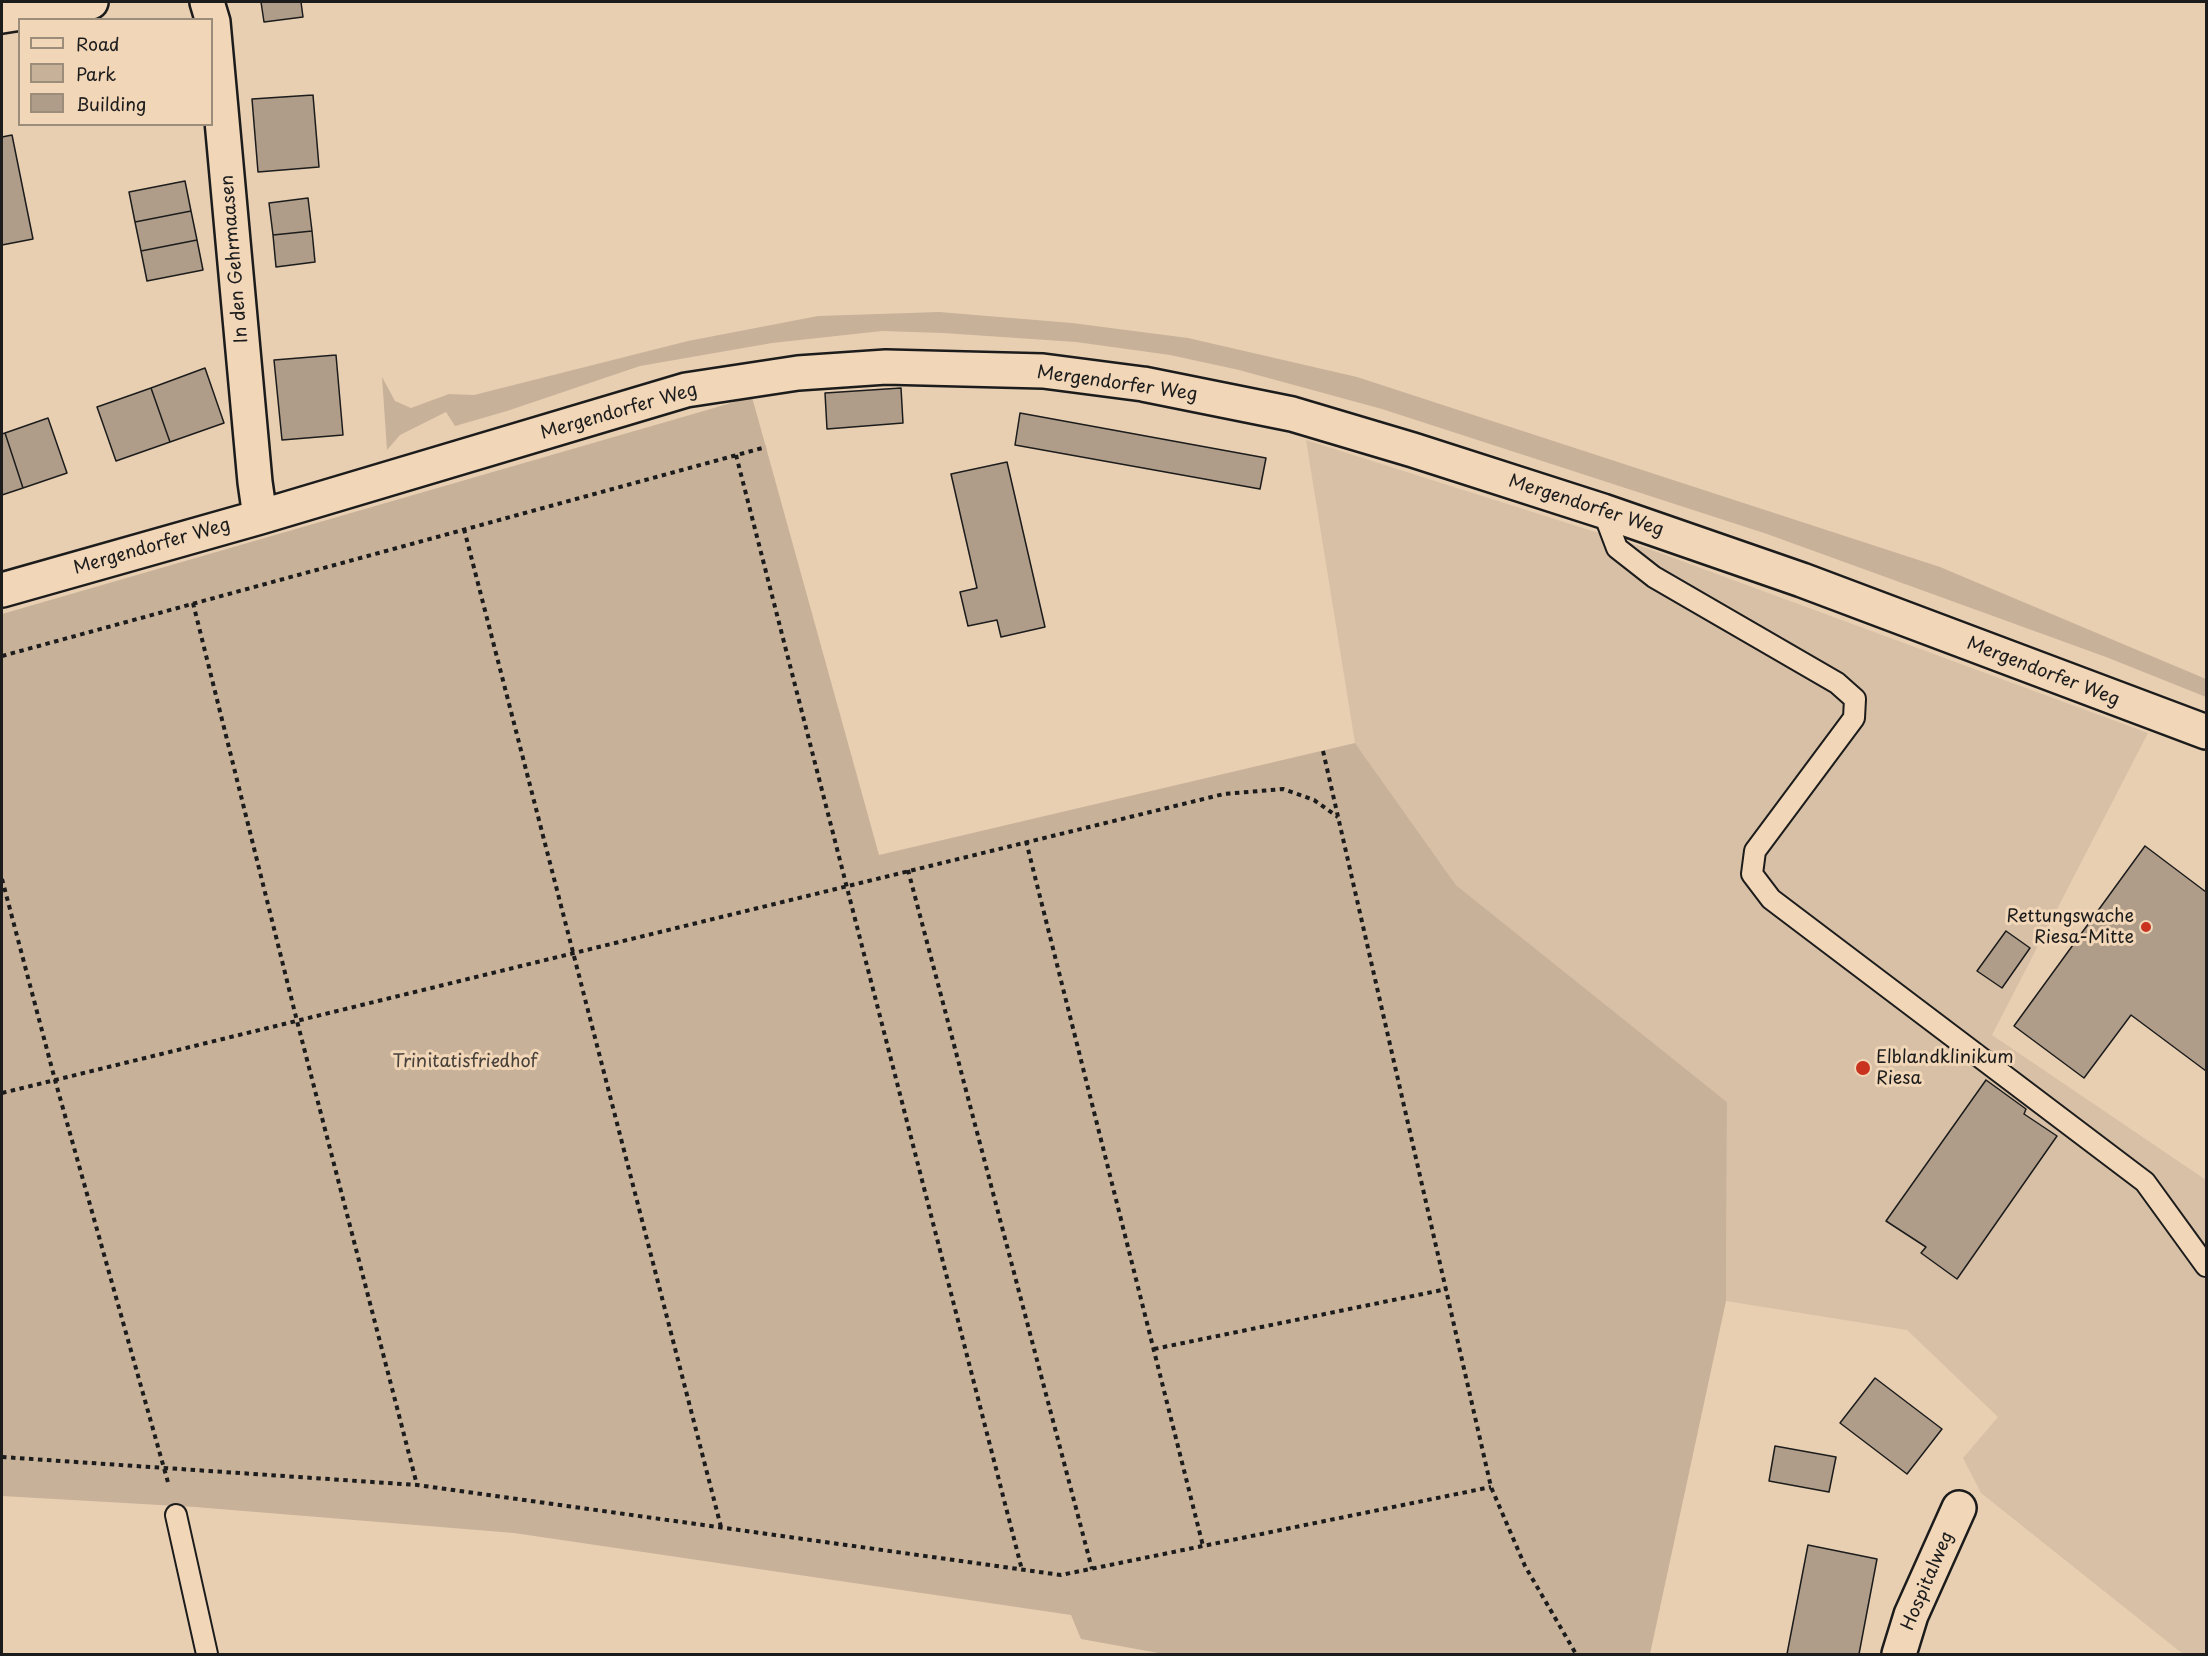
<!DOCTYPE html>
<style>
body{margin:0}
#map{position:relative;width:2208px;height:1656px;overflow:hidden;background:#e8cfb2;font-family:"Playpen Sans",sans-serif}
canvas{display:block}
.frame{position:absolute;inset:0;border:3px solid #1c1c1c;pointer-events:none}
.legend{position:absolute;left:18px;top:18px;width:195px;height:108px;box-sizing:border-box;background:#f1d6b8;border:2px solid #9c8c7a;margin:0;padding:8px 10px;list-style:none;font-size:18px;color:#1c1c1c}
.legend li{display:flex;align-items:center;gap:12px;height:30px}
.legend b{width:30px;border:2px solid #9c8c7a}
</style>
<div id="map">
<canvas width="2208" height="1656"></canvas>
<div class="frame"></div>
<ul class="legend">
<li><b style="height:8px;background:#f1d6b8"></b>Road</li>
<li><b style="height:16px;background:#c7b199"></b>Park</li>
<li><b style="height:16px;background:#af9d89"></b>Building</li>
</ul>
</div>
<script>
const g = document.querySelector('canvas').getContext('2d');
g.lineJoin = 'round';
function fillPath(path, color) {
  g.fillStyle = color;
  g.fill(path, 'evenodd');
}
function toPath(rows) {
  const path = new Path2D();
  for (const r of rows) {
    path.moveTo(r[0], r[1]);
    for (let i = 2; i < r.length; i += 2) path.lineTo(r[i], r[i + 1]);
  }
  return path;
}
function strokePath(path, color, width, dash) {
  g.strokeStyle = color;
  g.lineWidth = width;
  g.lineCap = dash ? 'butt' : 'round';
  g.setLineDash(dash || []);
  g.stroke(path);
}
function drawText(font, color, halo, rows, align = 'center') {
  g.font = font + ' "Playpen Sans",sans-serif';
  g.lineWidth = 6;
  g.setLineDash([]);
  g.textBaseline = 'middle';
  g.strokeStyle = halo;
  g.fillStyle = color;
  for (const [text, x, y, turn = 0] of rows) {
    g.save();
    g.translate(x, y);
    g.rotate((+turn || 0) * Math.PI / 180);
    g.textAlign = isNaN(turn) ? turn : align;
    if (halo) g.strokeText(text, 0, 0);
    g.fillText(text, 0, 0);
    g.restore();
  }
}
const built = toPath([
 [1306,440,1649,549,2148,733,1992,1035,2206,1180,2206,1654,2183,1654,1981,1493,1963,1458,1998,1417,1907,1330,1726,1301,1727,1102,1456,885,1355,743]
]);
const green = toPath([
 [939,312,1072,323,1188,338,1357,377,1940,567,2206,679,2206,697,2106,657,1767,534,1382,409,1239,370,1170,355,1076,342,943,333,882,331,772,343,640,366,507,411,455,426,446,412,400,435,387,450,382,377,395,401,411,408,449,394,474,395,688,341,818,316],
 [752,397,879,855,1355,743,1456,885,1727,1102,1726,1301,1650,1654,1164,1654,1081,1639,1071,1615,514,1533,195,1507,2,1496,2,614]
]);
const building = toPath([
 [261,2,301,2,303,17,264,22,261,2],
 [313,95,319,167,258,172,252,99,313,95],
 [12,135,33,239,2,245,2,137,12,135],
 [185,181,191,211,135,222,129,192,185,181],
 [308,198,312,231,273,235,269,203,308,198],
 [191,211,197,240,141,251,135,222,191,211],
 [312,231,315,262,276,267,273,235,312,231],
 [197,240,203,270,147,281,141,251,197,240],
 [336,355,343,435,282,440,274,360,336,355],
 [205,368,224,423,170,442,151,388,205,368],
 [151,388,170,442,116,461,97,407,151,388],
 [901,388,903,423,827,429,825,393,901,388],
 [1020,413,1266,458,1260,489,1015,445,1020,413],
 [48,418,67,473,23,488,5,433,48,418],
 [5,433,23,488,2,495,2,434,5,433],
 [1007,462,1045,627,1001,637,997,620,968,626,960,592,977,588,951,474,1007,462],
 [2145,846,2206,892,2206,1071,2131,1015,2084,1078,2014,1026,2145,846],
 [2006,931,2030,948,2002,988,1977,971,2006,931],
 [1986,1080,2026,1109,2024,1114,2057,1136,1957,1279,1921,1253,1926,1247,1886,1221,1986,1080],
 [1875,1378,1942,1429,1907,1474,1840,1423,1875,1378],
 [1775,1446,1836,1457,1829,1492,1769,1481,1775,1446],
 [1808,1545,1877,1559,1859,1654,1787,1654,1808,1545]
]);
const path = toPath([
 [736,455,1022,1570],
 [464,529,721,1527],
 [193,603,297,1021,417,1485],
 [2,656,766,447],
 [1323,751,1491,1487,1525,1566,1576,1654],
 [1026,841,1203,1546],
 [908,870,1092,1569],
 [2,879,55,1080,169,1486],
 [2,1093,1224,794,1283,789,1314,800,1338,817],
 [1154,1349,1447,1289],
 [2,1457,417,1485,1061,1575,1491,1487]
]);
const lane = toPath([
 [1603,511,1617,548,1654,577,1837,683,1855,699,1854,718,1755,851,1752,874,1771,899,2145,1182,2206,1266],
 [176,1515,207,1654]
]);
const street = toPath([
 [207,2,213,22,255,482,260,517],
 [2,16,91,2],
 [2,590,260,517,686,390,798,373,886,367,1043,371,1143,384,1292,414,1413,450,1603,511,1802,580,2206,732],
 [1899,1654,1911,1615,1959,1508]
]);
const markers = [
 [2146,927,6,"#c8321e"],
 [1863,1068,8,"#c8321e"]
];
const streetNames = [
 ["In den Gehrmaasen",235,259,-95],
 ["Mergendorfer Weg",1117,384,8],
 ["Mergendorfer Weg",619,412,-16],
 ["Mergendorfer Weg",1586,506,18],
 ["Mergendorfer Weg",152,547,-16],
 ["Mergendorfer Weg",2043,672,21],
 ["Hospitalweg",1928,1581,-67]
];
const poiNames = [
 ["Rettungswache",2134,917],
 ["Riesa-Mitte",2134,938],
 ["Elblandklinikum",1876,1058,"left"],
 ["Riesa",1876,1079,"left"]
];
const parkNames = [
 ["Trinitatisfriedhof",465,1062]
];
fillPath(built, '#d7c0a6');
fillPath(green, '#c7b199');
fillPath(building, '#af9d89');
strokePath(building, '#1c1c1c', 1.5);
strokePath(lane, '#1c1c1c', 24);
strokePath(street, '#1c1c1c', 38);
strokePath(path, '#1c1c1c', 4, [4.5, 4.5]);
strokePath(lane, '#f1d6b8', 20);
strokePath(street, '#f1d6b8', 33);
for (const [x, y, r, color] of markers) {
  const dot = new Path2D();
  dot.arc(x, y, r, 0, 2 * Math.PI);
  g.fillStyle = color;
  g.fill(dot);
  strokePath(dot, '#f1d6b8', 2);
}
drawText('18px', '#1c1c1c', '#f1d6b8', streetNames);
drawText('18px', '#1c1c1c', '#f1d6b8', poiNames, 'right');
drawText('18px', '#47413b', '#f1d6b8', parkNames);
</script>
